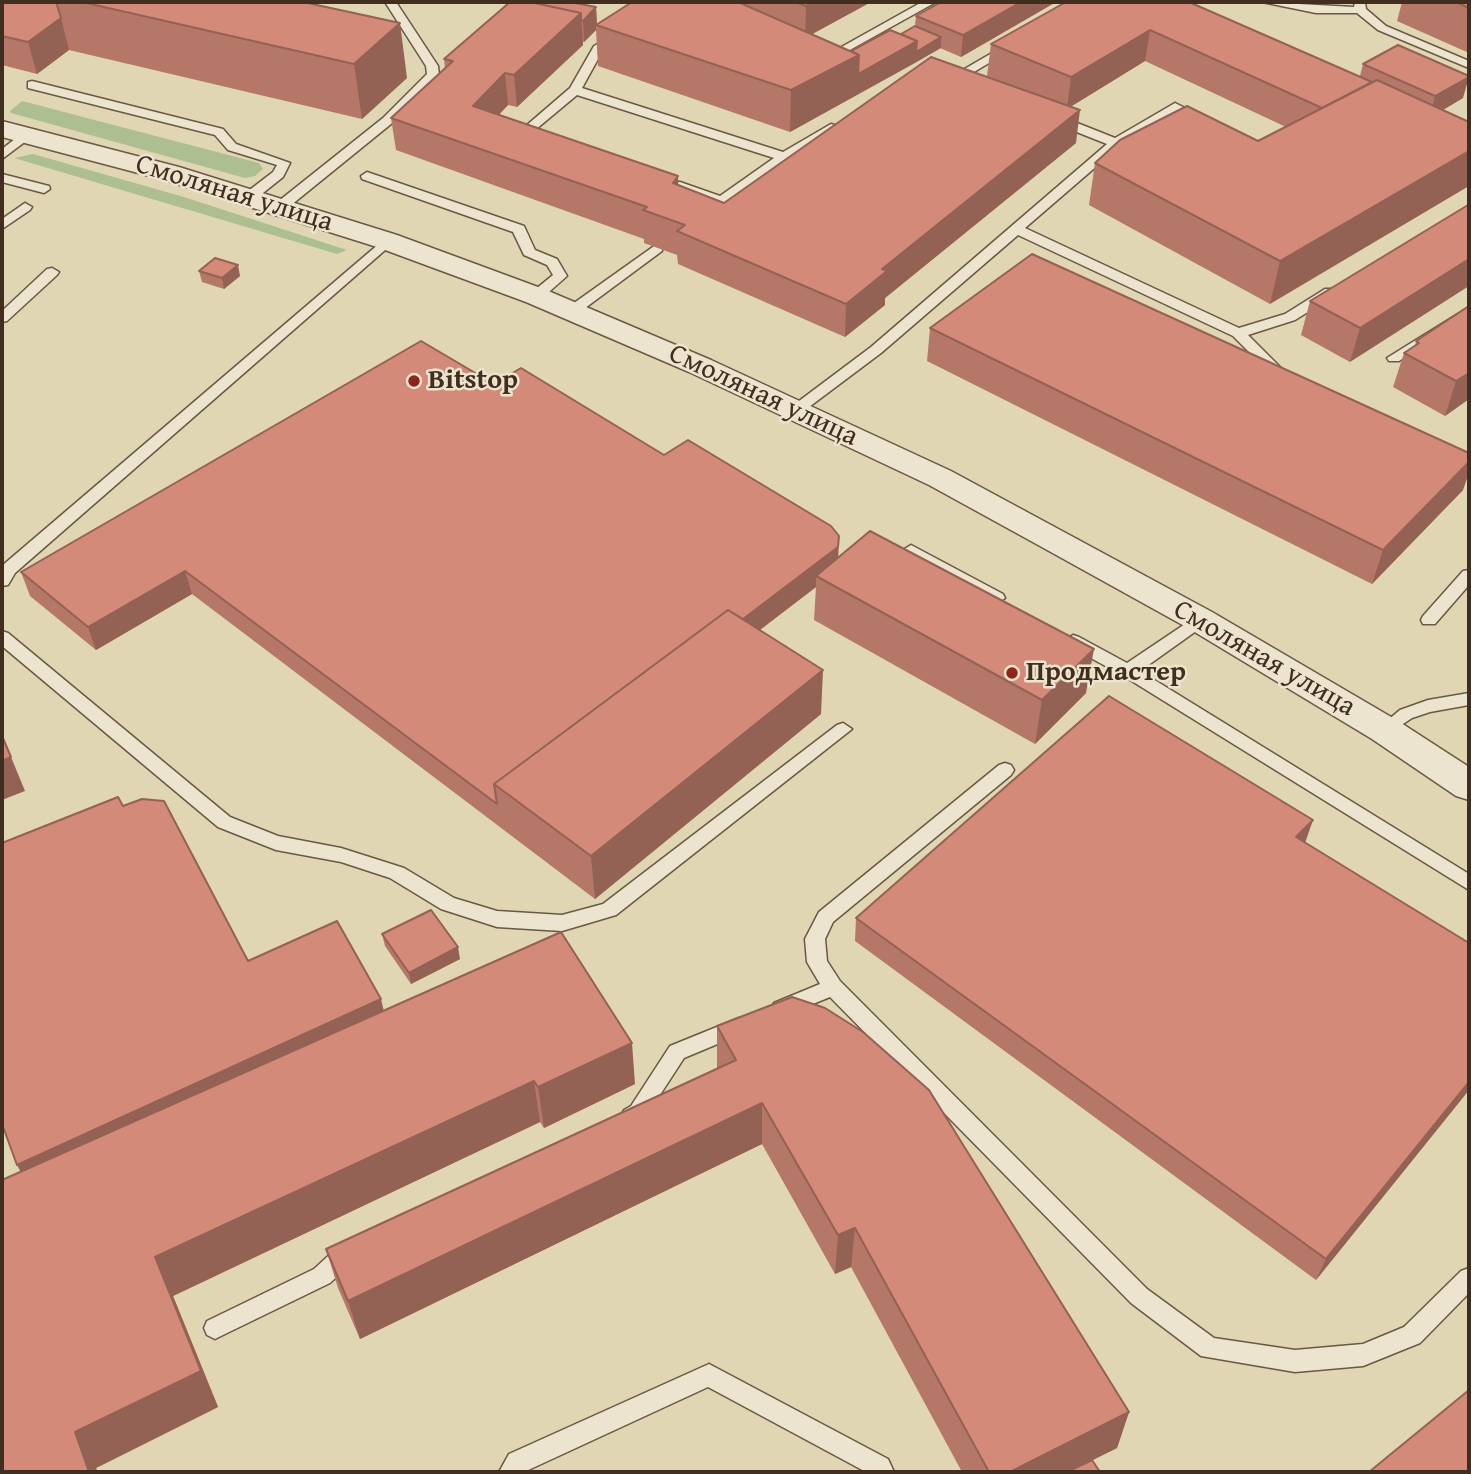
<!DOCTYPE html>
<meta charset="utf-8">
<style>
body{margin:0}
#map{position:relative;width:1471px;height:1474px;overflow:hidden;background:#e1d6b3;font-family:"Gentium Book Plus",serif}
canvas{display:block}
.frame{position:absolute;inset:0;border:4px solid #412e1e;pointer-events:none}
</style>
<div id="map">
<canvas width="1471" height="1474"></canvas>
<div class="frame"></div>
</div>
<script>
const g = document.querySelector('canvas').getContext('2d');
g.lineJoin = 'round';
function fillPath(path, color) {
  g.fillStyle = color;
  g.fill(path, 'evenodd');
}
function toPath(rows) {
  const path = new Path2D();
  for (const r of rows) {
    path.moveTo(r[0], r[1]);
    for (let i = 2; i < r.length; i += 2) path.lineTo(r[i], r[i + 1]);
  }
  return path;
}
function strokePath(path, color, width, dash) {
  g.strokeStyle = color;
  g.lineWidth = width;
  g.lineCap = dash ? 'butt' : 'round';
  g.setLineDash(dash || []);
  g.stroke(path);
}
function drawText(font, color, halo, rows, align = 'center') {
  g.font = font + ' "Gentium Book Plus",serif';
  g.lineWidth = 5;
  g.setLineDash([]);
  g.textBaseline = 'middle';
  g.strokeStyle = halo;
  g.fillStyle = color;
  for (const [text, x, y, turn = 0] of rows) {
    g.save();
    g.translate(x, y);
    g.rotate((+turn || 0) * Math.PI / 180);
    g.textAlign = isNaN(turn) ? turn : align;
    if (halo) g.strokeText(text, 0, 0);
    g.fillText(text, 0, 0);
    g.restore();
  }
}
const green = toPath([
 [22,101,259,163,263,169,255,176,245,178,11,113,10,111],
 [33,154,184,197,347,250,337,254,14,158]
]);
const service = toPath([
 [385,2,396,2,438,66,439,75,391,124,285,210,275,210,275,204,383,118,427,74,426,66,385,2],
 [922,2,936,2,830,61,820,59,922,2],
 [1262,2,1354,7,1355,2,1365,2,1366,9,1386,26,1469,61,1469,68,1378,30,1357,13,1316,13,1262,2],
 [616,34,622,37,603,50,582,88,783,152,831,124,841,127,788,160,706,219,696,219,696,213,712,202,670,188,670,182,680,182,720,196,774,158,577,95,535,130,544,133,544,139,536,139,520,131,570,88,594,46,616,34],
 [1004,46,1014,48,959,81,949,78,1004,46],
 [32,81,223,129,236,144,290,163,283,177,253,201,243,201,243,195,273,172,277,165,228,150,215,135,28,88,28,82,32,81],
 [1175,103,1207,119,1201,123,1176,112,1120,146,1025,228,1239,328,1285,314,1325,289,1335,289,1335,295,1295,320,1248,335,1285,372,1285,378,1275,378,1233,336,1018,235,881,353,801,413,791,413,791,407,871,347,1107,144,1054,123,1054,117,1062,117,1115,138,1175,103],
 [24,132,34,135,2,159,2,149,24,132],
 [367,172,524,226,535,250,557,259,567,276,541,299,531,299,531,293,553,275,547,265,524,255,513,232,362,179,361,176,367,172],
 [2,174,49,186,50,189,44,193,2,182,2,174],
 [25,203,32,207,30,210,2,229,2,219,25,203],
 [387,237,394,241,392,244,15,573,8,585,2,586,3,565,387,237],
 [657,244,662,245,662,251,577,314,567,314,567,308,657,244],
 [52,268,59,272,57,275,7,321,2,322,2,311,47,269,52,268],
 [1469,307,1469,317,1399,361,1389,361,1387,358,1469,307],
 [911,545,1003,594,1005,598,997,604,991,602,905,554,903,550,911,545],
 [1469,570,1469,585,1435,624,1423,624,1421,620,1423,616,1463,571,1469,570],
 [1200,614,1208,620,1206,624,1140,671,1469,874,1469,890,1122,675,1067,645,1065,641,1073,635,1079,637,1127,663,1200,614],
 [2,631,8,633,230,817,278,836,341,848,404,868,454,898,497,911,562,915,603,904,837,725,843,723,852,729,616,915,562,931,497,927,441,909,390,878,341,862,276,850,218,827,2,646,2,631],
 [1469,693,1469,705,1430,712,1412,718,1385,736,1376,730,1400,710,1428,700,1469,693],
 [1005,763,1011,765,1014,770,1011,775,833,922,825,939,827,961,840,981,1147,1289,1214,1338,1295,1350,1363,1344,1404,1327,1461,1271,1469,1268,1469,1293,1420,1343,1363,1366,1295,1372,1201,1356,1131,1303,830,997,781,1017,774,1015,771,1009,774,1003,820,984,807,962,805,939,819,912,999,765,1005,763],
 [739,1018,746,1020,749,1026,746,1032,684,1058,645,1118,631,1125,624,1122,621,1116,624,1110,631,1106,670,1046,739,1018],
 [348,1242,356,1245,359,1252,356,1259,330,1283,223,1335,215,1339,207,1335,204,1328,207,1321,314,1269,340,1245,348,1242],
 [709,1364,888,1459,894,1472,866,1472,708,1387,524,1472,499,1472,509,1454,709,1364]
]);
const minor = toPath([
 [2,121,179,167,397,235,546,290,711,360,951,471,1212,612,1398,721,1469,767,1469,800,1456,796,1372,739,1188,628,1040,546,929,485,689,372,526,302,377,247,161,179,2,137,2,121]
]);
const wall = toPath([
 [2,2,303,2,407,78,362,119,69,50,37,74,2,65],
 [632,2,871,2,812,34,851,51,901,34,915,26,916,16,1056,2,961,57,940,48,790,132,598,66,596,30,584,42,583,42,583,45,517,107,508,105,499,115,724,203,1007,84,987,76,991,44,1066,2,1360,76,1363,64,1463,98,1443,110,1270,304,1089,205,1095,163,1258,141,1286,127,1145,61,1070,107,1076,143,885,298,885,305,845,337,678,264,677,255,644,243,644,239,396,150,391,118,445,68,444,59,596,7,597,24],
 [1402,2,1469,2,1469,53,1397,21],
 [1468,205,1350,362,1301,335,1310,301],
 [199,271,240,276,224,289,202,282],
 [1469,306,1469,399,1445,416,1393,387,1404,353,1415,346,1416,341],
 [930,328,1463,490,1372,584,927,361],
 [494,384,664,455,839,536,838,558,1086,693,1035,744,814,620,816,587,760,630,821,714,595,899,192,594,96,650,30,596,21,572],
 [123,806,248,961,384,1010,635,1084,544,1128,540,1122,173,1296,218,1407,96,1468,2,1472,21,1171],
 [1305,843,1469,1090,1316,1280,855,941,856,918],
 [382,934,460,959,411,984,385,946],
 [717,1026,1129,1412,1117,1448,1092,1460,1100,1472,962,1472,851,1267,835,1274,762,1144,360,1339,338,1288,326,1249,717,1068]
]);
const shadedWall = toPath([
 [814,2,871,2,805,38,806,6],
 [1021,2,1056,2,961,57,963,35],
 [596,7,597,26,596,25,596,30,584,42,583,21],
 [581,13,583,45,517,107,514,75],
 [61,18,69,50,37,74,28,42],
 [400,23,407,78,362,119,354,64],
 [1150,30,1145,61,1067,109,1071,77],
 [941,37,941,48,915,63,916,52],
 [917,41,915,63,790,132,791,90,859,55],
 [505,73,508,105,476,138,473,106],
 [1469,77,1463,98,1429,118,1435,96],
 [1080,110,1076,143,885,298,885,305,845,337,846,304,882,269],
 [1469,151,1469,186,1270,304,1280,261],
 [678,176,679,209,673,183],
 [1469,259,1469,286,1350,362,1360,328],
 [238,265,240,276,224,289,222,278],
 [1469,373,1469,399,1445,416,1456,381],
 [1469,462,1469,473,1463,490,1372,584,1383,550],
 [839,536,838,560,816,576,816,587,526,808,509,795],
 [185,571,192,594,96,650,88,627],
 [1094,649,1086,693,1035,744,1042,700],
 [823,670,821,714,595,899,591,856],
 [11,757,25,791,2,800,2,761],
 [1313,820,1305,843,1296,837],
 [458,947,460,959,411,984,409,973],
 [381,999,391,1041,38,1205,17,1165],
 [632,1043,635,1084,544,1128,538,1087],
 [534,1081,540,1122,173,1296,218,1407,96,1468,98,1472,89,1472,75,1432,155,1257],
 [1469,1082,1469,1090,1316,1280,1326,1259],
 [762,1103,762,1144,360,1339,348,1301],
 [855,1228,851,1267,835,1274,838,1235],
 [1129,1412,1117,1448,1069,1472,1010,1472]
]);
const building = toPath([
 [2,2,56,2,61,18,28,42,2,36,2,2],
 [82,2,303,2,400,23,354,64,82,2],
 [510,2,530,2,581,13,514,75,505,73,473,106,678,176,673,183,724,203,931,57,1080,110,882,269,887,271,846,304,677,231,685,225,643,210,647,207,391,118,453,61,444,59,510,2],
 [530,2,570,2,596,7,583,21,581,20,581,13,530,2],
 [632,2,738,2,859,55,791,90,596,25,632,2],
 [795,2,814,2,806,6,795,2],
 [941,2,1021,2,963,35,916,16,941,2],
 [1066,2,1189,2,1372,82,1322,108,1150,30,1071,77,991,44,1066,2],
 [1456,2,1469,2,1469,8,1456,2],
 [915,26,941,37,916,52,917,41,901,34,915,26],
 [890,30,917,41,858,74,859,55,851,51,890,30],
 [1398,45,1469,76,1469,77,1435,96,1363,64,1398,45],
 [1377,80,1469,122,1469,151,1280,261,1095,163,1120,140,1187,106,1258,141,1377,80],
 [1468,205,1469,206,1469,259,1360,328,1310,301,1468,205],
 [1032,254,1469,453,1469,462,1383,550,930,328,1032,254],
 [215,258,238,265,222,278,199,271,215,258],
 [1469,306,1469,373,1456,381,1404,353,1419,343,1416,341,1469,306],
 [421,341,494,384,521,368,664,455,688,440,831,526,839,536,838,547,743,619,728,610,494,784,497,804,185,571,88,627,21,572,421,341],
 [870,531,1094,649,1042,700,816,576,870,531],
 [728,610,823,670,591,856,494,784,728,610],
 [1109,696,1313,820,1296,837,1469,943,1469,1082,1326,1259,856,918,1109,696],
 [2,736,11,757,2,761,2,736],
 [118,797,123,806,142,799,164,801,248,961,337,921,381,999,17,1165,2,1124,2,843,118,797],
 [431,910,458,947,409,973,382,934,431,910],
 [561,932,632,1043,538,1087,534,1081,155,1257,201,1371,75,1432,89,1472,2,1472,2,1180,561,932],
 [792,997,825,1008,863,1032,929,1090,1129,1412,1010,1472,989,1472,855,1228,838,1235,762,1103,348,1301,326,1249,736,1060,717,1026,792,997],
 [1469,1390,1469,1472,1369,1472,1469,1390],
 [1092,1460,1100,1472,1067,1472,1092,1460]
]);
const markers = [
 [414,381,7,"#8f2418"],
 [1012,673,7,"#8f2418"]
];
const streetNames = [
 ["Смоляная улица",234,194,17],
 ["Смоляная улица",763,396,25],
 ["Смоляная улица",1264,659,30]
];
const poiNames = [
 ["Bitstop",428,381],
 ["Продмастер",1026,673]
];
fillPath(green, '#adbf91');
strokePath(service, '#695843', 3);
strokePath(minor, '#695843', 3);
fillPath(service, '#ece4ce');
fillPath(minor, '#ece4ce');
fillPath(wall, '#b57768');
fillPath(shadedWall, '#946155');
fillPath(building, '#d38a79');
strokePath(building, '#946155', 2);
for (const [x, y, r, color] of markers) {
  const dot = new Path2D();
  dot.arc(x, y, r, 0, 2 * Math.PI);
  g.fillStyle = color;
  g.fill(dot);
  strokePath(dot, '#ece4ce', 2.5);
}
drawText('28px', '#412e1e', '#ece4ce', streetNames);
drawText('bold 28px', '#412e1e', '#ece4ce', poiNames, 'left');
</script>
